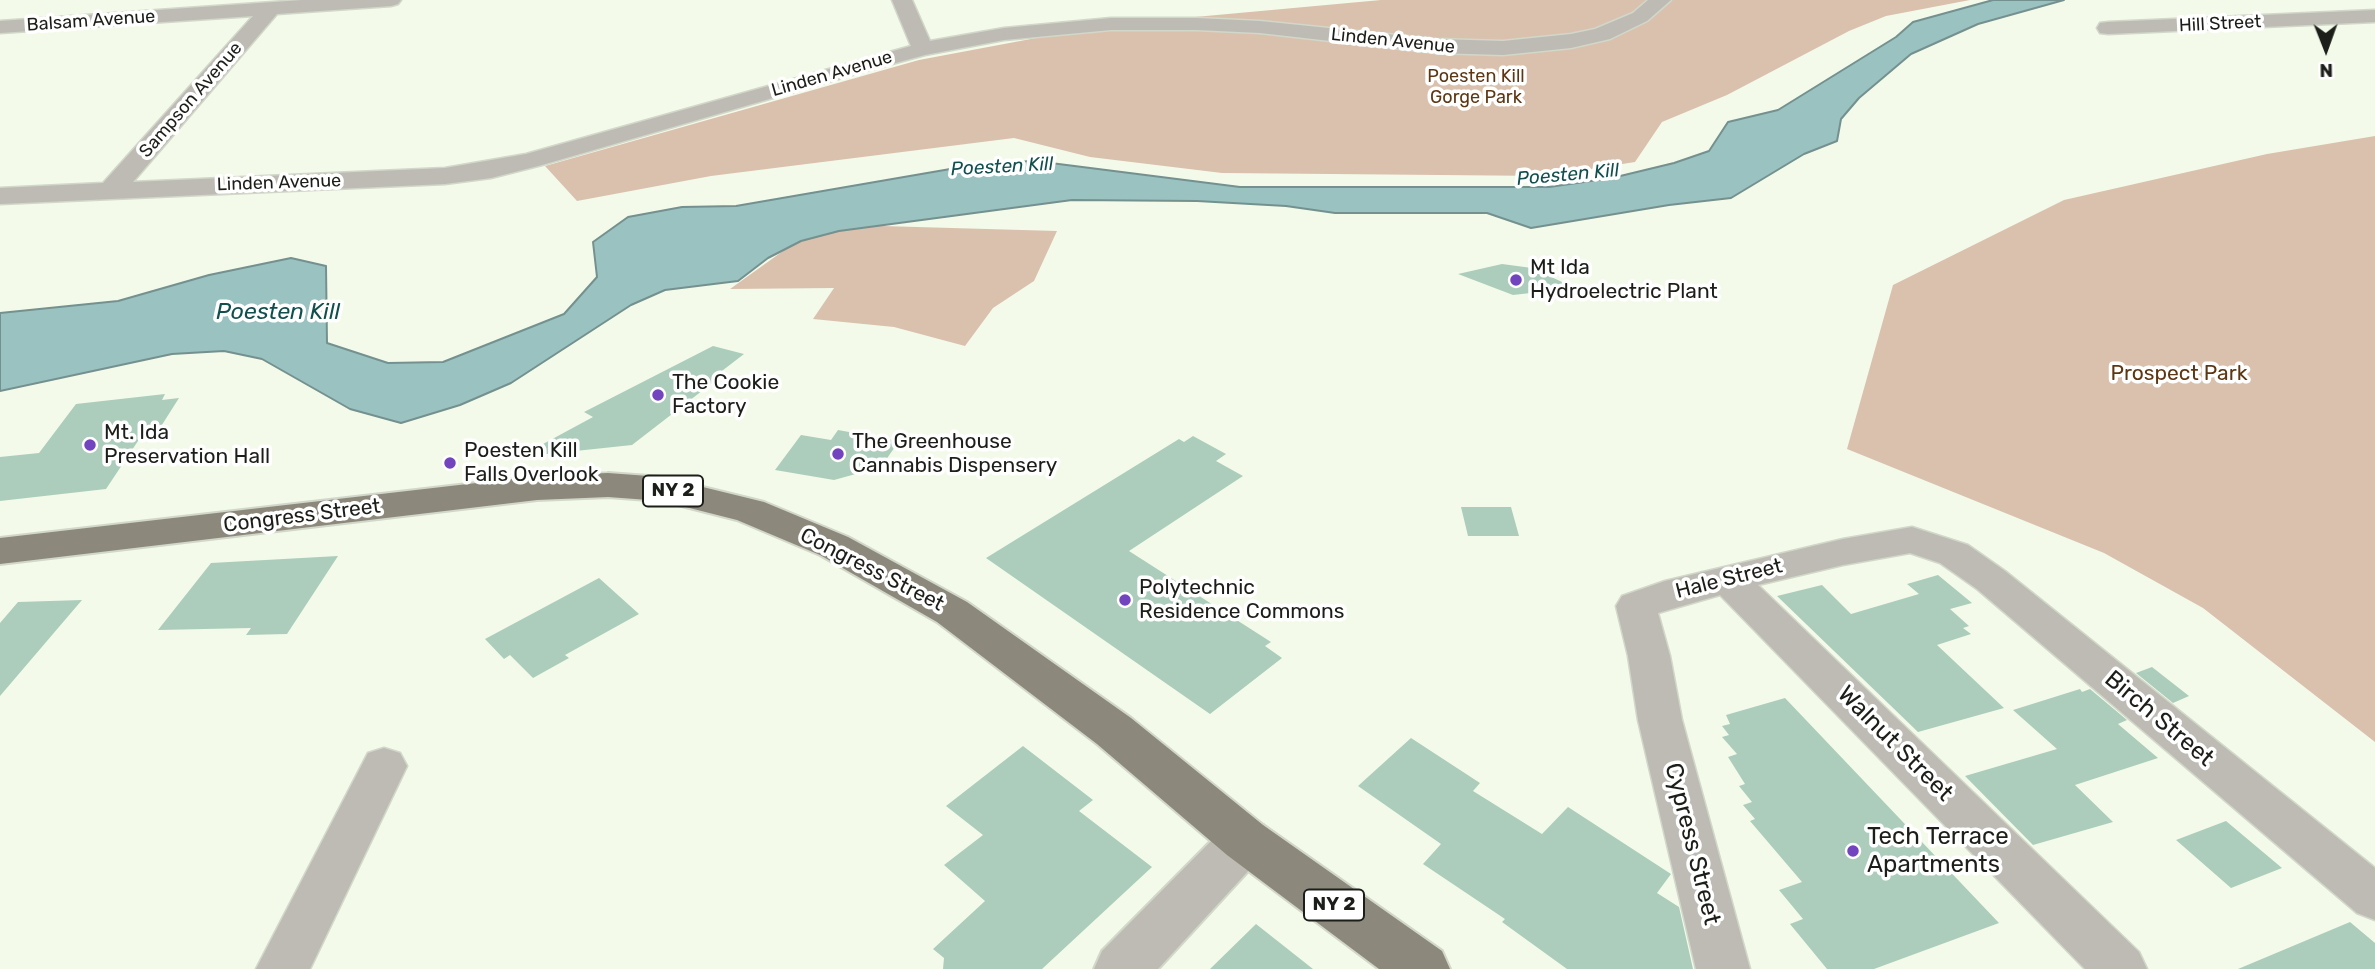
<!DOCTYPE html>
<style>
body{margin:0}
#map{position:relative;width:2375px;height:969px;overflow:hidden;background:#f3faea;font-family:Rubik,sans-serif}
canvas{display:block}
.north{position:absolute;left:2291px;top:14px;width:70px;height:70px;-webkit-text-stroke:5px #fff;paint-order:stroke;rotate:179deg;font-size:19px;font-weight:700;line-height:28px;text-align:center;color:#1c1e19}
.north::after{content:'';display:block;margin:auto;width:24px;height:32px;background:#1c1e19;clip-path:polygon(50% 0,100% 100%,50% 72%,0 100%)}
</style>
<div id="map">
<canvas width="2375" height="969"></canvas>
<div class="north">N</div>
</div>
<script>
const g = document.querySelector('canvas').getContext('2d');
g.lineJoin = 'round';
function fillPath(path, color) {
  g.fillStyle = color;
  g.fill(path, 'evenodd');
}
function toPath(rows) {
  const path = new Path2D();
  for (const r of rows) {
    path.moveTo(r[0], r[1]);
    for (let i = 2; i < r.length; i += 2) path.lineTo(r[i], r[i + 1]);
  }
  return path;
}
function strokePath(path, color, width, dash) {
  g.strokeStyle = color;
  g.lineWidth = width;
  g.lineCap = dash ? 'butt' : 'round';
  g.setLineDash(dash || []);
  g.stroke(path);
}
function drawText(font, color, halo, rows, align = 'center') {
  g.font = font + ' Rubik,sans-serif';
  g.lineWidth = 7;
  g.setLineDash([]);
  g.textBaseline = 'middle';
  g.strokeStyle = halo;
  g.fillStyle = color;
  for (const [text, x, y, turn = 0] of rows) {
    g.save();
    g.translate(x, y);
    g.rotate((+turn || 0) * Math.PI / 180);
    g.textAlign = isNaN(turn) ? turn : align;
    if (halo) g.strokeText(text, 0, 0);
    g.fillText(text, 0, 0);
    g.restore();
  }
}
const green = toPath([
 [1381,0,1970,0,1886,16,1849,31,1727,95,1662,122,1635,162,1547,176,1222,173,1090,157,1014,138,711,176,577,201,545,166,919,60,1068,32,1195,17],
 [2375,136,2375,742,2203,608,2104,553,1847,449,1893,285,2064,200,2267,154],
 [847,225,1057,231,1034,281,993,308,965,346,894,327,813,319,834,288,730,289,818,226]
]);
const water = toPath([
 [1993,0,2064,0,1978,24,1911,54,1859,98,1841,119,1837,141,1804,154,1731,198,1669,205,1531,228,1487,213,1335,213,1286,206,1197,201,1072,200,839,231,801,241,768,258,738,281,665,290,631,305,511,383,460,405,401,423,350,409,262,359,224,351,172,354,0,391,0,313,118,301,209,275,291,258,326,266,327,343,388,363,443,362,564,314,597,277,593,242,628,217,682,207,736,206,985,163,1035,161,1240,187,1549,187,1612,178,1674,163,1709,151,1728,122,1778,110,1896,37,1913,22,1993,0]
]);
const building = toPath([
 [1502,264,1532,268,1575,288,1513,295,1458,274],
 [713,346,744,354,718,374,720,377,632,445,519,457,593,417,584,412],
 [165,394,162,400,179,398,153,439,138,441,106,489,0,501,0,457,39,453,76,404],
 [838,430,899,441,881,467,834,480,775,470,801,435,831,440],
 [1193,436,1226,454,1216,461,1243,476,1129,551,1271,642,1265,646,1282,658,1210,714,986,558,1179,439,1184,442],
 [1461,507,1511,507,1519,536,1468,536],
 [338,556,287,634,246,635,251,628,158,630,211,563],
 [1938,575,1972,603,1950,609,1969,626,1963,628,1971,634,1937,645,2004,708,1918,732,1777,596,1822,585,1851,614,1919,594,1907,584],
 [599,578,639,614,565,655,569,658,533,678,510,655,504,659,485,639],
 [82,600,0,696,0,623,18,602],
 [2152,667,2189,696,2173,703,2136,673],
 [2080,689,2082,692,2090,689,2127,720,2118,724,2158,758,2075,785,2113,822,2033,845,1965,776,2057,749,2013,710],
 [1785,698,1999,923,1874,969,1827,969,1790,924,1803,919,1779,890,1802,882,1750,821,1755,819,1743,805,1752,802,1739,786,1745,784,1728,757,1737,754,1722,737,1729,735,1722,726,1730,724,1726,715],
 [1411,738,1480,783,1473,791,1542,834,1568,807,1671,874,1657,893,1679,907,1693,969,1567,969,1502,922,1505,919,1423,864,1441,844,1358,786],
 [1023,746,1093,800,1079,811,1152,867,1042,969,943,969,944,958,933,949,985,901,944,865,983,835,946,806],
 [2226,821,2282,868,2231,888,2176,840],
 [2350,922,2375,943,2375,969,2238,969],
 [1256,924,1313,969,1210,969]
]);
const minor = toPath([
 [302,0,401,0,398,4,391,6,277,14,133,182,445,168,526,154,911,46,892,0,912,0,930,41,1004,28,1111,18,1197,18,1260,21,1436,39,1503,41,1571,34,1595,29,1633,13,1648,0,1671,0,1647,21,1610,39,1571,48,1503,55,1436,53,1260,33,1197,30,1111,30,1004,40,925,55,859,73,542,165,491,178,445,184,0,204,0,188,103,183,253,16,0,33,0,21,302,0],
 [2375,10,2375,22,2108,34,2100,33,2097,28,2100,23,2108,22,2375,10],
 [1912,527,1968,545,2005,571,2375,868,2375,920,2357,913,1977,589,1940,563,1910,553,1843,565,1758,585,2139,952,2147,969,2085,969,1720,595,1658,613,1670,656,1682,720,1750,969,1696,969,1638,720,1628,656,1616,606,1622,596,1665,581,1843,539,1912,527],
 [384,748,400,753,407,766,310,969,256,969,368,753,384,748]
]);
const tertiary = toPath([
 [1245,819,1263,825,1271,840,1263,855,1158,969,1094,969,1102,951,1227,825,1245,819]
]);
const primary = toPath([
 [608,473,662,477,764,502,848,537,967,602,1131,718,1263,825,1442,951,1450,969,1379,969,1227,855,1097,744,937,622,820,555,737,520,662,501,608,497,537,500,0,564,0,538,537,476,608,473]
]);
const markers = [
 [1516,280,7,"#7245be"],
 [658,395,7,"#7245be"],
 [90,445,7,"#7245be"],
 [838,454,7,"#7245be"],
 [450,463,7,"#7245be"],
 [1125,600,7,"#7245be"],
 [1853,851,7,"#7245be"]
];
const farStreetnames = [
 ["Balsam Avenue",91,21,-4],
 ["Hill Street",2220,24,-3],
 ["Linden Avenue",1393,41,6],
 ["Linden Avenue",832,74,-16],
 ["Sampson Avenue",191,100,-49],
 ["Linden Avenue",279,183,-2]
];
const farParknames = [
 ["Poesten Kill",1476,77],
 ["Gorge Park",1476,98]
];
const farWaternames = [
 ["Poesten Kill",1002,167,-3],
 ["Poesten Kill",1568,175,-5]
];
const shields = [
 [673,491,60],
 [1334,905,60]
];
const shieldNames = [
 ["NY 2",673,491],
 ["NY 2",1334,905]
];
const poiNames = [
 ["Mt Ida",1530,268],
 ["Hydroelectric Plant",1530,292],
 ["The Cookie",672,383],
 ["Factory",672,407],
 ["Mt. Ida",104,433],
 ["Preservation Hall",104,457],
 ["The Greenhouse",852,442],
 ["Cannabis Dispensery",852,466],
 ["Poesten Kill",464,451],
 ["Falls Overlook",464,475],
 ["Polytechnic",1139,588],
 ["Residence Commons",1139,612]
];
const parkNames = [
 ["Prospect Park",2179,374]
];
const streetNames = [
 ["Congress Street",302,516,-7],
 ["Congress Street",872,570,27],
 ["Hale Street",1729,579,-14]
];
const waterNames = [
 ["Poesten Kill",278,312]
];
const nearStreetnames = [
 ["Birch Street",2159,719,40],
 ["Walnut Street",1895,744,45],
 ["Cypress Street",1692,844,76]
];
const nearPoinames = [
 ["Tech Terrace",1867,837],
 ["Apartments",1867,865]
];
fillPath(green, '#dac1ad');
fillPath(water, '#99c2c1');
strokePath(water, '#74918f', 2);
fillPath(building, '#accdbb');
strokePath(minor, '#d1d7c9', 3);
strokePath(tertiary, '#d1d7c9', 4);
strokePath(primary, '#d1d7c9', 4);
fillPath(minor, '#bdbbb4');
fillPath(tertiary, '#bdbbb4');
fillPath(primary, '#8c887b');
for (const [x, y, r, color] of markers) {
  const dot = new Path2D();
  dot.arc(x, y, r, 0, 2 * Math.PI);
  g.fillStyle = color;
  g.fill(dot);
  strokePath(dot, '#fff', 2.5);
}
drawText('18px', '#1c1e19', '#fff', farStreetnames);
drawText('18px', '#5d3713', '#fff', farParknames);
drawText('italic 19px', '#114e4e', '#fff', farWaternames);
for (const [x, y, w] of shields) {
  const box = new Path2D();
  box.roundRect(x - w / 2, y - 15.5, w, 31, 5);
  g.fillStyle = '#fff';
  g.fill(box);
  strokePath(box, '#1c1e19', 2);
}
drawText('bold 19px', '#1c1e19', null, shieldNames);
drawText('21px', '#1c1e19', '#fff', poiNames, 'left');
drawText('21px', '#5d3713', '#fff', parkNames);
drawText('21px', '#1c1e19', '#fff', streetNames);
drawText('italic 23px', '#114e4e', '#fff', waterNames);
drawText('24px', '#1c1e19', '#fff', nearStreetnames);
drawText('24px', '#1c1e19', '#fff', nearPoinames, 'left');
</script>
